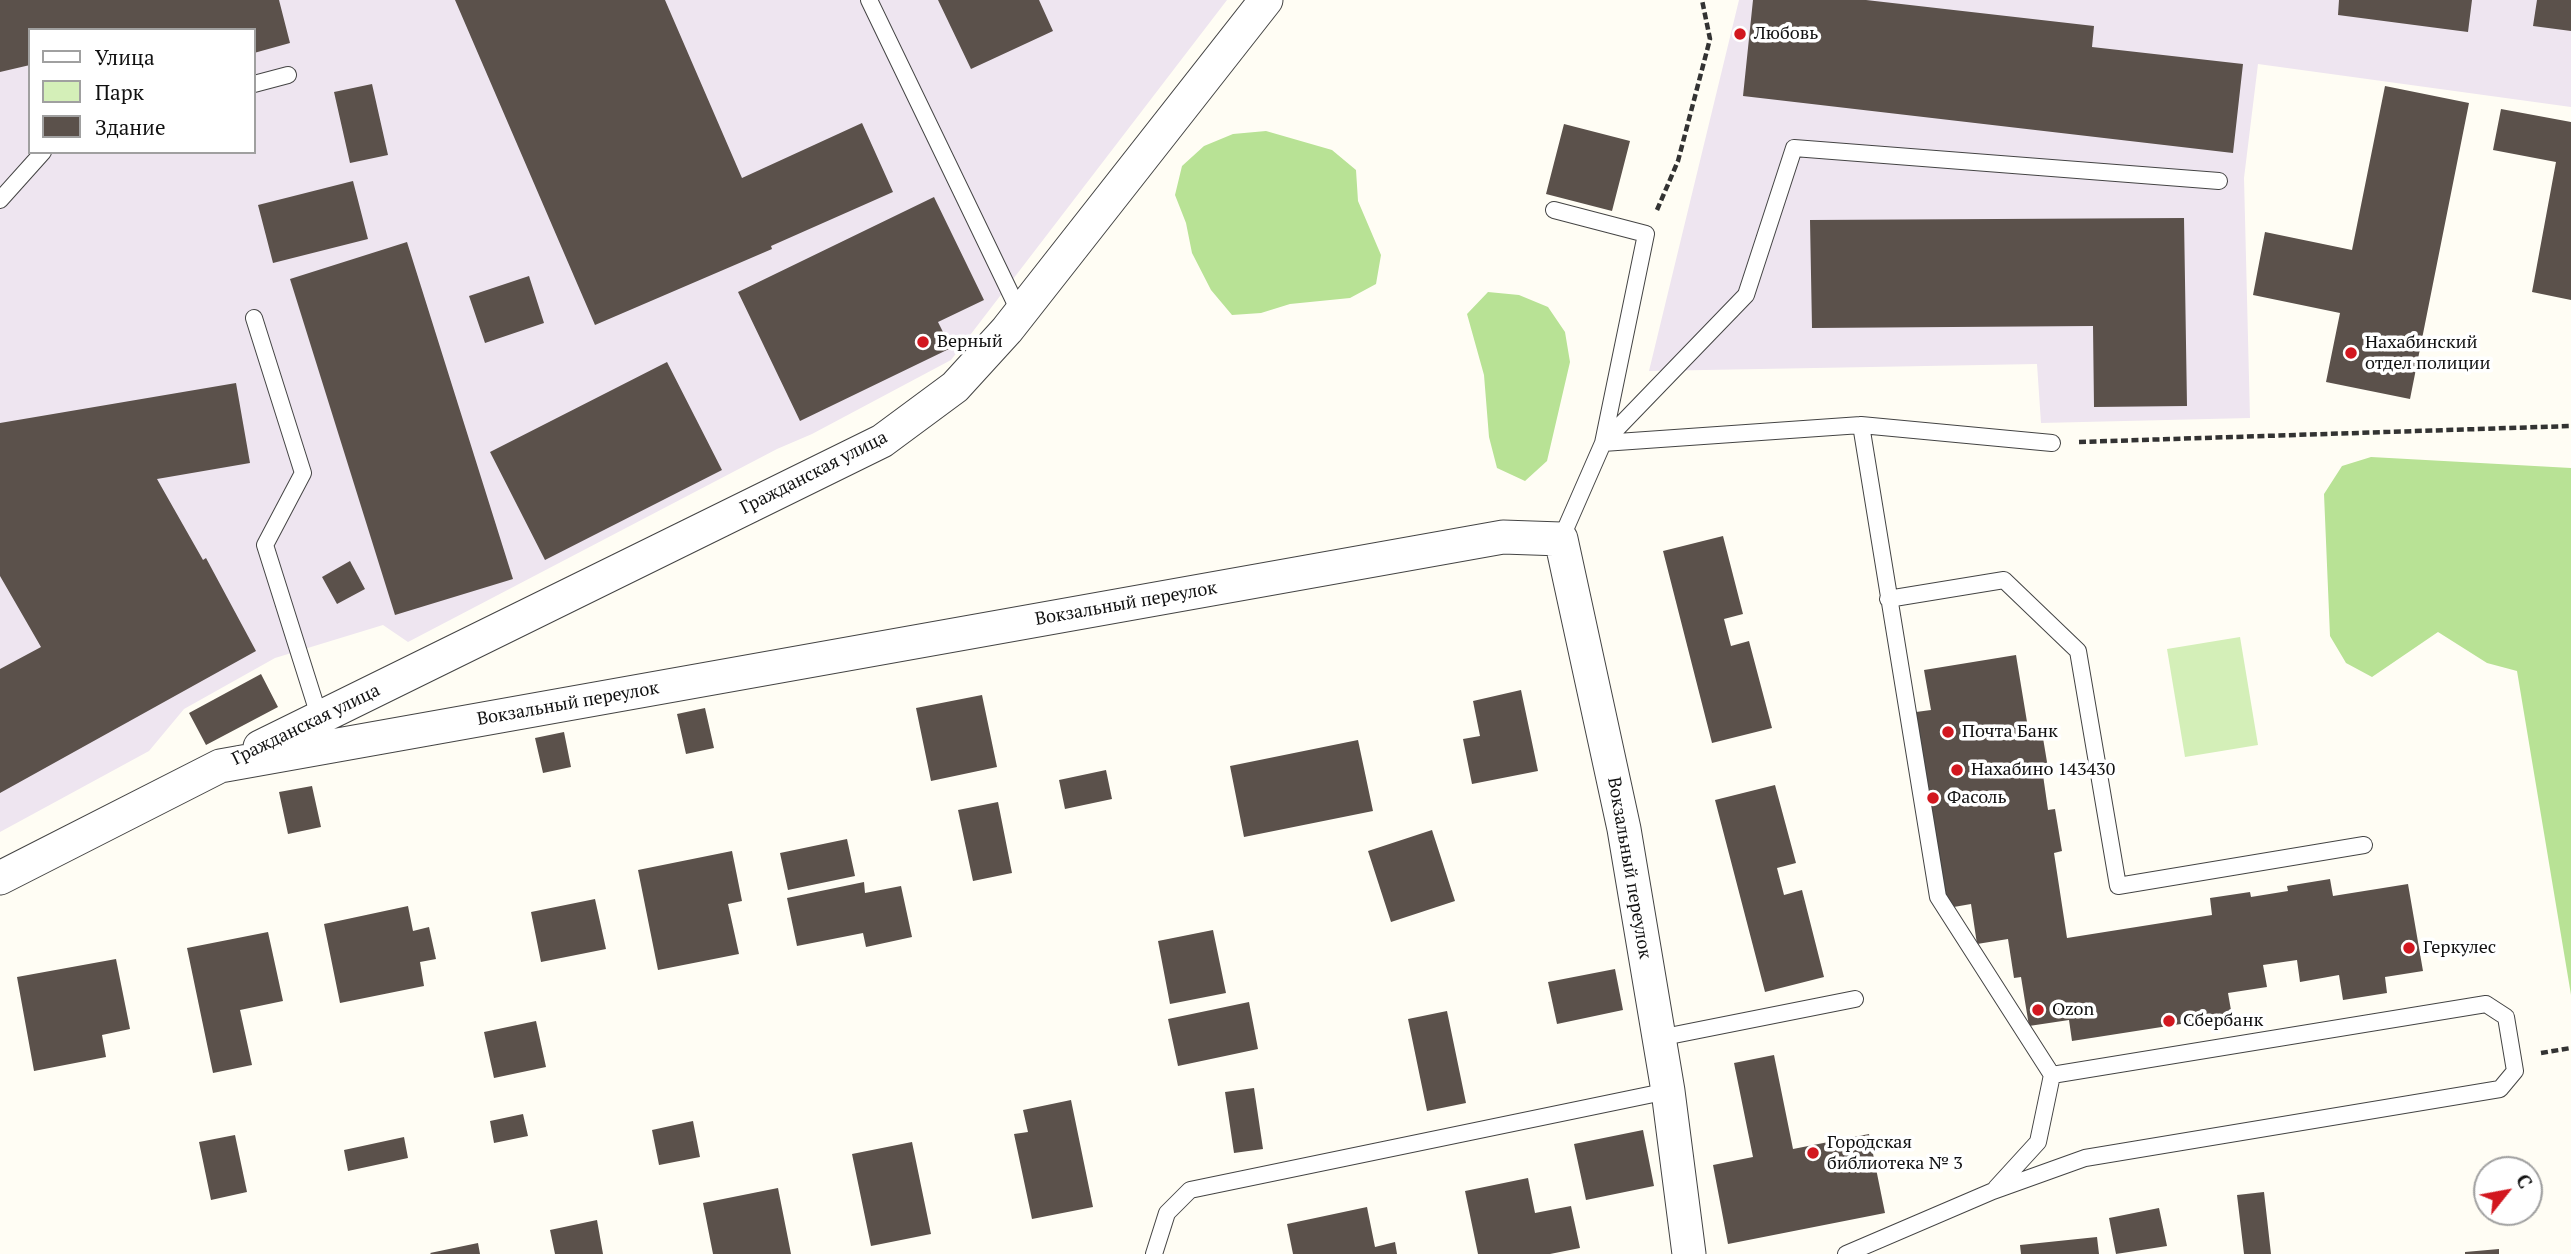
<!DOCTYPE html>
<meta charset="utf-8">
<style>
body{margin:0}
#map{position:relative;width:2571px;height:1254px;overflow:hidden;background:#fffdf4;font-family:"PT Serif",serif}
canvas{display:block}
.legend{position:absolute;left:28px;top:28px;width:228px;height:126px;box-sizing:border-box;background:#fff;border:2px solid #a0a0a0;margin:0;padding:9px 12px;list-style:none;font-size:21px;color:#111}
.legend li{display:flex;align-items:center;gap:14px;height:35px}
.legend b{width:35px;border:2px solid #a0a0a0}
.north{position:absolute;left:2473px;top:1156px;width:70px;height:70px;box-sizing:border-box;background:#fff;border:2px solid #a0a0a0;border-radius:50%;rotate:59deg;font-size:19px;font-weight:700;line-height:28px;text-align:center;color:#111}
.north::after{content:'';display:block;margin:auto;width:24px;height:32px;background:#d2171f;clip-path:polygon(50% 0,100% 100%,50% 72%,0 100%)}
</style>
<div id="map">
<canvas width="2571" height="1254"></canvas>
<ul class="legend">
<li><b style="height:9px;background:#fff"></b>Улица</li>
<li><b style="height:19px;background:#d4efb8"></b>Парк</li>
<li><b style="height:19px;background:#5b514b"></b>Здание</li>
</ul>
<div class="north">С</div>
</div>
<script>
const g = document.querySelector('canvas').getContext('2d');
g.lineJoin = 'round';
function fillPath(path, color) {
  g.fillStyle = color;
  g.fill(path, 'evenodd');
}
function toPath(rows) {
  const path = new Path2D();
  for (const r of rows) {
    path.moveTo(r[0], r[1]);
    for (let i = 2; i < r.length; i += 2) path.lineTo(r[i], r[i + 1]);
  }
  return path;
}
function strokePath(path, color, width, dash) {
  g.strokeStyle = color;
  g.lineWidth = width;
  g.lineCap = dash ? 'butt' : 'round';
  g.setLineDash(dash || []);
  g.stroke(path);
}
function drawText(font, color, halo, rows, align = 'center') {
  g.font = font + ' "PT Serif",serif';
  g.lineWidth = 7;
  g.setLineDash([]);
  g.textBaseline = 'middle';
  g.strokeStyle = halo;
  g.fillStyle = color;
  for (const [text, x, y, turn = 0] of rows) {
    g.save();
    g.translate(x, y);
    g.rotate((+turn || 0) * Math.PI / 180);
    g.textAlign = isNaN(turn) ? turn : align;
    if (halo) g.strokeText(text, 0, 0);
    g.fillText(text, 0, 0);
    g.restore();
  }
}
const industrial = toPath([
 [0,0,1227,0,951,360,812,434,777,449,408,642,383,625,275,658,184,709,149,751,0,832],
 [30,30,254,30,254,152,30,152],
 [1739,0,2571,0,2571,107,2258,64,2244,178,2250,418,2041,423,2037,364,1649,371]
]);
const green = toPath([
 [2240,637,2258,745,2185,757,2167,649]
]);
const forest = toPath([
 [1266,131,1332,150,1356,170,1358,201,1381,255,1376,284,1350,298,1290,304,1261,313,1232,315,1211,290,1192,253,1186,223,1175,195,1182,166,1204,146,1233,134],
 [1488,292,1519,295,1548,307,1565,332,1570,362,1547,461,1525,481,1497,468,1489,437,1484,375,1467,314],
 [2371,457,2571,468,2571,995,2517,671,2487,663,2438,632,2372,677,2346,663,2330,636,2324,494,2342,466]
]);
const building = toPath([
 [0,0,279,0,290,43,254,53,254,30,30,30,30,65,0,72],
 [455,0,665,0,742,178,862,123,893,192,771,246,772,249,595,325],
 [938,0,1039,0,1053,31,971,69],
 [1753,0,1866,0,2094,26,2092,47,2243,64,2233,153,1743,96],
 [2339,0,2472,0,2468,32,2338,15],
 [2537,0,2571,0,2571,31,2533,26],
 [372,84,388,155,350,163,334,92],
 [2385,86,2469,103,2410,399,2326,382,2340,313,2253,295,2265,232,2352,250],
 [2501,109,2571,122,2571,300,2532,292,2556,162,2493,150],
 [1564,124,1630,141,1612,211,1546,194],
 [353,181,368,239,273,263,258,205],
 [934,197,984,300,938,322,951,348,800,421,738,292],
 [2184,218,2187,406,2094,407,2093,326,1812,328,1810,220],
 [407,242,513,579,395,615,290,279],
 [529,276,544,323,485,343,469,296],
 [667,362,722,470,545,560,490,452],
 [236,383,250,463,157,479,203,560,206,558,256,651,0,793,0,669,41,647,0,576,0,423],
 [1723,536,1743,614,1724,619,1731,646,1749,641,1772,728,1712,743,1663,551],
 [350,561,365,589,337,604,322,577],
 [2016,655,2029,734,2042,732,2049,774,2043,775,2048,810,2055,809,2062,851,2054,853,2067,938,2212,915,2210,898,2250,892,2251,897,2288,891,2287,886,2330,879,2333,896,2408,884,2423,971,2385,977,2387,993,2343,1000,2339,975,2300,982,2297,960,2263,965,2267,987,2228,993,2232,1016,2072,1041,2069,1020,2029,1026,2021,977,2014,978,2008,939,1977,944,1971,904,1948,908,1916,712,1931,710,1924,670],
 [261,674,278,707,206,745,189,713],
 [1521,690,1538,771,1472,784,1463,739,1480,736,1473,701],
 [982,695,997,767,931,781,916,708],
 [705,708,714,748,686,754,677,714],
 [564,732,571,767,543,773,535,738],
 [1358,740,1373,811,1244,837,1230,766],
 [1106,770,1112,799,1065,809,1059,780],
 [1775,785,1796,863,1777,868,1784,895,1802,890,1824,977,1765,992,1715,800],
 [312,786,321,827,288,834,279,792],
 [998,802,1012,873,973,881,958,810],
 [1432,830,1455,901,1391,922,1368,851],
 [847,839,855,876,788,890,780,853],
 [732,851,742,901,728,904,739,954,658,970,638,870],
 [864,882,865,893,901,886,912,937,866,947,863,933,797,946,787,898],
 [595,899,606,949,541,962,531,912],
 [408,906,413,931,429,927,436,959,420,962,424,986,340,1003,324,924],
 [1213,930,1226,993,1170,1004,1158,941],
 [268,932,283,1001,240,1010,252,1065,213,1073,187,948],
 [116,959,130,1029,102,1035,106,1057,34,1071,17,977],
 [1615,969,1623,1010,1557,1024,1548,982],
 [1249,1002,1258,1049,1178,1066,1168,1019],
 [1447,1011,1466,1103,1427,1111,1408,1019],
 [536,1021,546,1067,494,1078,484,1032],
 [1774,1055,1793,1149,1869,1134,1885,1213,1728,1244,1713,1165,1753,1157,1734,1063],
 [1254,1088,1263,1149,1234,1153,1225,1092],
 [1071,1100,1093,1207,1032,1219,1014,1134,1028,1132,1023,1110],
 [523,1114,528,1136,494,1143,490,1121],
 [693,1121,700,1157,659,1165,652,1130],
 [1643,1130,1654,1186,1586,1200,1574,1144],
 [235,1135,247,1192,211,1200,199,1142],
 [404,1137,408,1158,348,1171,344,1150],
 [912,1142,931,1234,871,1246,852,1154],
 [1528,1178,1535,1213,1571,1206,1580,1248,1550,1254,1478,1254,1465,1191],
 [778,1188,791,1254,713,1254,703,1203],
 [2264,1192,2271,1254,2244,1254,2237,1195],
 [1367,1207,1375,1247,1395,1242,1397,1254,1293,1254,1287,1224],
 [2159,1208,2167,1246,2116,1254,2109,1218],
 [597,1220,603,1254,555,1254,550,1230],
 [2097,1237,2099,1254,2021,1254,2020,1245],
 [478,1243,480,1254,431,1254,430,1253],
 [2499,1249,2499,1254,2465,1254,2465,1252]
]);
const path = toPath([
 [1657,210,1678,161,1710,39,1702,0],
 [2079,442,2571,426],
 [2541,1053,2571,1048]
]);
const service = toPath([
 [869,0,1020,313],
 [254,84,288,75],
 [0,200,43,152],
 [1554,210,1646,234,1603,443],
 [254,318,303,473,265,545,320,719],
 [1603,443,1746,295,1794,148,2219,181],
 [1561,539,1603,443,1861,425,2052,443],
 [1888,599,2004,580,2078,651,2118,886,2364,845],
 [1659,1038,1855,999],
 [1996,1188,2038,1142,2052,1075],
 [1154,1254,1167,1213,1190,1190,1668,1091],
 [1846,1254,1993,1191,2085,1158,2500,1089,2515,1071,2506,1017,2486,1004,2052,1075,1938,897,1861,425]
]);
const minor = toPath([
 [260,747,882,441,955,387,1007,330,1266,0],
 [0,878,220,766,1503,537,1561,539,1624,829,1668,1091,1689,1254]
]);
const markers = [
 [1740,34,7,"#d2171f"],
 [923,342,7,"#d2171f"],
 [2351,353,7,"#d2171f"],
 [1948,732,7,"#d2171f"],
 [1957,770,7,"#d2171f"],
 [1933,798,7,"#d2171f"],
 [2409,948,7,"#d2171f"],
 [2038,1010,7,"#d2171f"],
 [2169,1021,7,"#d2171f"],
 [1813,1153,7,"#d2171f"]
];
const poiNames = [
 ["Любовь",1754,34],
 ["Верный",937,342],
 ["Нахабинский",2365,343],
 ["отдел полиции",2365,364],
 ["Почта Банк",1962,732],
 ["Нахабино 143430",1971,770],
 ["Фасоль",1947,798],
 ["Геркулес",2423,948],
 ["Ozon",2052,1010],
 ["Сбербанк",2183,1021],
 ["Городская",1827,1143],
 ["библиотека № 3",1827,1164]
];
const streetNames = [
 ["Гражданская улица",814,473,-27],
 ["Вокзальный переулок",1126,604,-10],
 ["Вокзальный переулок",568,704,-10],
 ["Гражданская улица",306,725,-26],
 ["Вокзальный переулок",1629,868,80]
];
fillPath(industrial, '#eee5f0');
fillPath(green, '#d4efb8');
fillPath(forest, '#b8e295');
fillPath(building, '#5b514b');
strokePath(service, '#444', 18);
strokePath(minor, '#444', 35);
strokePath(path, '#333', 4.5, [7, 3.5]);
strokePath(service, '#fff', 16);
strokePath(minor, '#fff', 33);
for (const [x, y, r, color] of markers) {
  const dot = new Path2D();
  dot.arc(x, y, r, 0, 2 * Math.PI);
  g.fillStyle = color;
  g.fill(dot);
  strokePath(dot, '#fff', 2.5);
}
drawText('18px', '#111', '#fff', poiNames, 'left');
drawText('18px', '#111', '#fff', streetNames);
</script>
